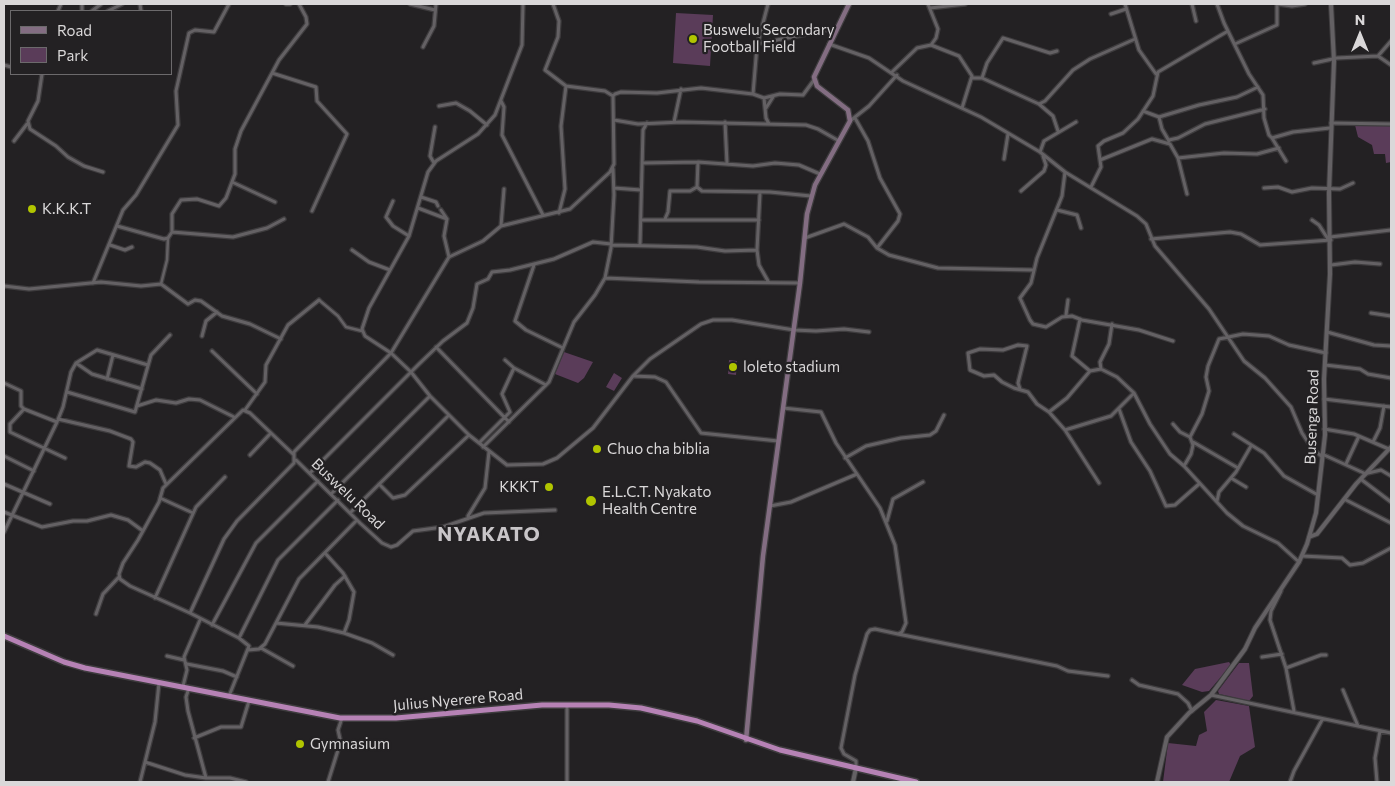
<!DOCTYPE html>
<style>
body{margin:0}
#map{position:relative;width:1395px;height:786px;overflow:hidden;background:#232123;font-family:Commissioner,sans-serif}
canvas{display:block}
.frame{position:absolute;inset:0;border:5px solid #dad8d9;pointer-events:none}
.legend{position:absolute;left:10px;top:10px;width:162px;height:65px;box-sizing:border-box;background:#232123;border:1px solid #6c6a6c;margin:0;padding:6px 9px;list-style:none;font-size:15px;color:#dad8d9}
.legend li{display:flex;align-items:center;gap:10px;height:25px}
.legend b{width:25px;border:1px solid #6c6a6c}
.north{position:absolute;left:1335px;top:10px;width:50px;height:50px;-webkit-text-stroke:4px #232123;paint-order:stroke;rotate:0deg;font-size:14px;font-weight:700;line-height:20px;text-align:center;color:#dad8d9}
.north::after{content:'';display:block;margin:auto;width:18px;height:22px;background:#dad8d9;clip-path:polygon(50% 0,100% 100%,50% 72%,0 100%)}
</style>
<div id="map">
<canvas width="1395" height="786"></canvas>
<div class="frame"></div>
<ul class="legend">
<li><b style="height:6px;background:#836d82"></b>Road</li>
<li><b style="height:14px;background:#5a3c59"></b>Park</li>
</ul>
<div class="north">N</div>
</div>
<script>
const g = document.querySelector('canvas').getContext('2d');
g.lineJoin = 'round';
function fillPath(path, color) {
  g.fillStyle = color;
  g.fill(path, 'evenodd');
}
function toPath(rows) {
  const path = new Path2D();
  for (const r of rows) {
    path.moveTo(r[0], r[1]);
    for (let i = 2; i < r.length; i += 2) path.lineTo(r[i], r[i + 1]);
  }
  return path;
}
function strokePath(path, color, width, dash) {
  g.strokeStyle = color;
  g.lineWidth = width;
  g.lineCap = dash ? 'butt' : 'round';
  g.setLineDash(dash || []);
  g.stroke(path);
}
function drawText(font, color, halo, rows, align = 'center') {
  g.font = font + ' Commissioner,sans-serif';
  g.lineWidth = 4.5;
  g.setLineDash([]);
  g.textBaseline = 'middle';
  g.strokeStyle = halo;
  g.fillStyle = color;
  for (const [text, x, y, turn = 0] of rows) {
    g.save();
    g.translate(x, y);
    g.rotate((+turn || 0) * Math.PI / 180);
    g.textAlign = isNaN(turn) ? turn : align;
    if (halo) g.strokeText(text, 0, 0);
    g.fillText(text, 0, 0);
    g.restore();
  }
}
const green = toPath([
 [676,13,713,15,710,66,673,63],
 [1355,125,1391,126,1391,162,1386,163,1385,154,1374,154,1372,145,1358,137],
 [564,352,593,362,584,378,578,383,555,374],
 [729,360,737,361,736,375,728,374],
 [614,373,622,378,614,391,606,387],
 [1229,662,1231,665,1209,691,1202,692,1182,685,1195,669],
 [1239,663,1249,663,1253,696,1249,701,1219,694,1218,691],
 [1216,700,1249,706,1255,747,1240,756,1229,782,1163,782,1168,743,1196,746,1199,735,1207,731,1204,712]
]);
const pedestrian = toPath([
 [161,284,167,260,168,238],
 [319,300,338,316,346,327,362,331]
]);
const minor = toPath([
 [140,4,141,11],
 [286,4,290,4],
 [410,4,435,10],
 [523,4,522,45,495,115,478,134,436,161,428,172,409,236,369,308,362,329,365,336,391,353,411,372,430,396,469,435,507,465,543,464,557,458,593,428,633,376,650,359,701,324,713,320,732,320,794,330,816,331,844,329,869,332],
 [553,4,559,21,558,37,545,70,566,86],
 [1125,4,1139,50,1156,74],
 [1192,4,1196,21],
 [1217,4,1224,23,1249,74,1263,95,1264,118,1269,135,1272,138,1293,132,1330,128],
 [1278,4,1292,6,1305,4],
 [930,8,965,4],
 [58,11,61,4],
 [82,11,82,4],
 [92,11,101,4],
 [108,11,122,4],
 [1111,14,1126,9],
 [757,44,827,30,835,30],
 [829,44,869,58,903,81,981,117,1040,152,1065,172,1137,216,1146,224,1155,246,1209,309,1244,361,1265,378,1291,407,1302,433,1312,448,1321,456],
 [1235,44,1277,25,1277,4],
 [931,45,959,56,972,76,962,108],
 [423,47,434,26,436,4],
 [1057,51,1050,53,1003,38,987,63,982,78,1039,104,1053,116,1058,131],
 [1378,56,1391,65],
 [1314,63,1337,58,1378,56,1391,41],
 [4,65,11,67],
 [892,72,917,48,931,45,936,38,938,29,928,4],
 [272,73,316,87,317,101,347,134,312,211],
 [42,74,38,101,28,121,30,129,56,146,68,157,84,166,103,172],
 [972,78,982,78],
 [753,94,764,98,766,118,769,124],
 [764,98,780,94,803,95,814,80],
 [501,101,504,107,502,135,543,215],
 [1039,104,1045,101,1073,70,1090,59,1135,39],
 [439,106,456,103,470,111,487,125],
 [766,108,773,97],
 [1143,111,1159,117,1199,105,1237,97,1258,87],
 [1159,117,1162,129,1169,141],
 [855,118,868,141,880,178,900,214,898,221,877,248],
 [614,120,638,124,682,122,806,125,818,129,839,141],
 [850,121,869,106,897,75],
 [674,122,681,89],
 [725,122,727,163],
 [1331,123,1391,124],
 [1272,138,1286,161],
 [1169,140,1178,138,1205,124,1265,109],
 [14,141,27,124],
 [1040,152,1044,141,1076,122],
 [1178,158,1224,153,1257,154,1279,148],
 [1004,159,1008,134],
 [1100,160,1152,139,1170,144,1178,158,1187,194],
 [698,162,697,187,702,191,770,192,811,196],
 [434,163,430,156,435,127],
 [642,163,698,162,753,166,775,163,799,165,820,174],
 [1065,172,1062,196,1037,258,1031,283,1020,298,1030,320,1033,324,1046,327,1062,317,1072,316,1082,320,1139,330,1173,341],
 [232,182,275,202],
 [1091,187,1101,167,1098,146,1104,141,1123,133,1138,119,1153,96,1158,72,1228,31],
 [614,188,641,190],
 [1264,188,1278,187,1292,192,1312,188,1340,189,1353,183],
 [1021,191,1044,171,1046,165,1043,156],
 [760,193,757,250,759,265,768,281],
 [421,197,436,202,438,206],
 [393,201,386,217,393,226,409,236],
 [418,208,447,219],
 [441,210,447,219,444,236,449,257],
 [1057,210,1077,215,1081,228],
 [559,213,565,189,561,126,566,86,605,91,613,96],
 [665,219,668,212,670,191,690,191,697,187],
 [641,220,759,220],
 [1312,220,1319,225,1328,239],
 [117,226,164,239,168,238,172,232,233,237,267,228,284,219],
 [501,226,504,189],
 [172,232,172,214,181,200,197,199,219,206,226,198,235,174,235,149,241,131,279,60,307,24,306,17,299,4],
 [1330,237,1391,230],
 [805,238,844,224,868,237,877,248,889,255,938,268,1033,270],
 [1151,239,1230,232,1241,234,1260,245,1331,240],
 [110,245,125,250,132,247],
 [611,245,697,247,725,251,757,250],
 [640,245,643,130,647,123],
 [352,250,369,262,390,270],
 [534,265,515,321,526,330,563,348],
 [1331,265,1355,262,1380,264],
 [605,278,699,282,800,283],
 [93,283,123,210,136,195,178,125,176,91,189,33,195,30,214,32,229,4],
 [4,286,29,289,101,282,141,286,161,284,188,304,195,300,201,301,222,316,250,324,281,339],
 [1371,313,1391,316],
 [1066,315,1068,300],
 [1080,319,1072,356,1090,371,1101,369],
 [1112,324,1109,344,1100,362,1101,369,1117,377,1134,393,1150,424,1170,454,1184,466,1227,513,1243,526,1278,543,1299,562],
 [1327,332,1374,345,1391,346],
 [202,336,206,321,217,312],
 [436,347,509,422],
 [212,351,257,394],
 [505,360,514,368,546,385],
 [76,363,92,374,142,389],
 [1325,365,1360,369,1368,374,1391,378],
 [634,376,655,377,666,382,701,433,778,441],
 [107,379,113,355],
 [4,383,21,391,21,406,24,409,57,422],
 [1020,389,1018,383,1027,346,1018,345,1003,350,980,349,968,353,970,370,984,376,994,375,1002,382,1014,388,1028,392,1037,404,1049,412,1065,430,1099,483],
 [67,392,135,412,151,355,170,335],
 [1324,399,1391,407],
 [137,406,156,400,176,403,189,399,200,400,234,417],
 [783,408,821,412,836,443,880,508,895,545,906,623,902,632,898,634,875,629,870,630,867,634,855,675,841,748,844,754,856,761,856,768],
 [24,409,10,424,10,432,65,458],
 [1119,409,1131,442,1150,471,1166,506,1175,505,1199,484],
 [245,410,265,382,266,365,288,325,319,300],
 [1049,412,1067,398,1090,371],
 [58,419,110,431,131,439,133,442,129,466,136,467,145,462,150,463,160,470,166,484],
 [1173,424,1180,432,1190,437],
 [1324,429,1354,434,1391,450],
 [1065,430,1111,416,1134,393],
 [1234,434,1264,453,1284,476,1318,495],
 [1193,442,1238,468],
 [1373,442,1380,428,1384,406],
 [479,443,510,412,502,394,514,368],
 [483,447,549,382,574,322,595,295,605,278,611,248,614,195,613,169],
 [1322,454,1366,474],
 [250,455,270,434],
 [4,456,34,471],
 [845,458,866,446,901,438,930,435,936,431,944,415],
 [296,460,360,523,382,543,391,547,397,545,413,531,443,527,484,513,555,510],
 [1346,464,1359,436],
 [1184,466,1191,454,1193,445,1190,437,1202,414,1209,391,1206,377,1208,366,1219,339,1243,334,1269,336,1289,345,1326,353],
 [310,473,419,364,443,341,467,323,473,308,477,284,488,279,492,272,510,270,554,259,593,242,611,244],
 [1368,473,1381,470,1391,476],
 [1231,478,1246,487],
 [1362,480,1391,502],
 [4,484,50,504],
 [379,484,393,498,405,495,469,435],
 [331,494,430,396],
 [160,498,193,513],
 [1344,499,1391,523],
 [1217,501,1219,492,1236,472,1251,446],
 [770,506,791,502,857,474],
 [4,512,42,527,73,521,87,521,111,515,128,520,143,531],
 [350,513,449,415],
 [468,516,485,488,489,452],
 [887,521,893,499,923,482],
 [4,532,57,422,63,407,71,372,76,363,97,350,148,365],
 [325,553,343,573,354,592,349,620,344,633],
 [1302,556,1342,558,1350,565,1363,563,1391,548],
 [1281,591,1271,611,1270,620,1286,668,1294,711],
 [155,598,196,507,225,477],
 [190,613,130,586,120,579,119,574,123,563,138,540,159,502,163,488,243,410,250,413,293,454],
 [96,614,103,594,119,577],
 [276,623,318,627,344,633,372,643,393,655],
 [212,625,256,543,318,481],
 [305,625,335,585,345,576],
 [898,634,1057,666,1068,671,1108,676],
 [239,638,278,560,338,500],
 [261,648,293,666],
 [248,650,259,649,265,644,299,579,357,520],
 [167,656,184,660],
 [1262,657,1282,654],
 [187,664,223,671,237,677],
 [1286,668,1321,655,1326,655],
 [1132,680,1139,685,1178,694,1188,703,1192,711],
 [183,686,187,670,184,657,200,620],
 [189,688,186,697,188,711,206,778],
 [1343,690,1358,726],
 [1211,695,1391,733],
 [229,696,249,646,239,638,190,613,224,539,237,521,294,463,294,452,391,353,449,257,483,241,501,226,570,209,610,172,614,164,613,96,615,94,621,92,657,93,701,88,753,94,757,46,768,4],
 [194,738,221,727,241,727,249,701],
 [145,762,185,775,206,778,230,778,246,782],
 [140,782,155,722,159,683],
 [328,782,338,750,340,739,338,730,342,718],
 [567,782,567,706],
 [1290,782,1294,771,1322,720],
 [1377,782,1375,758,1380,731]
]);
const tertiary = toPath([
 [1309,537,1317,534,1356,484,1391,447],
 [853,782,856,768],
 [1157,782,1167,737,1189,713,1211,695,1245,649,1255,628,1299,562,1307,544,1316,513,1325,435,1324,379,1330,274,1329,193,1334,61,1331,4]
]);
const secondary = toPath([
 [746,740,763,556,800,283,807,214,815,185,850,121,848,110,817,86,814,77,849,4]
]);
const trunk = toPath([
 [4,636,64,662,85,668,340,718,396,718,542,705,609,705,641,708,697,721,780,750,916,782]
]);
const markers = [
 [693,39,5,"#b1c500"],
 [32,209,5,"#b1c500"],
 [733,367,5,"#b1c500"],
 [597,449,5,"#b1c500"],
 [549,487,5,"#b1c500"],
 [591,501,6,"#b1c500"],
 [300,744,5,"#b1c500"]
];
const poiNames = [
 ["Buswelu Secondary",703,30],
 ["Football Field",703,47],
 ["K.K.K.T",42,209],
 ["loleto stadium",743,367],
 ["Chuo cha biblia",607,449],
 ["KKKT",539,487,"right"],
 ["E.L.C.T. Nyakato",602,492],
 ["Health Centre",602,509],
 ["Gymnasium",310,744]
];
const streetNames = [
 ["Busenga Road",1312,417,-88],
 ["Buswelu Road",348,494,44],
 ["Julius Nyerere Road",458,700,-5]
];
const districtNames = [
 ["NYAKATO",489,534]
];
fillPath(green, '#5a3c59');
strokePath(pedestrian, '#3e3c3e', 5);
strokePath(minor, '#3e3c3e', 5.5);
strokePath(tertiary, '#3e3c3e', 6);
strokePath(secondary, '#3e3c3e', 7);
strokePath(trunk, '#3e3c3e', 8);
strokePath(pedestrian, '#646164', 2.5);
strokePath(minor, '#646164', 3);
strokePath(tertiary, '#646164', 4);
strokePath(secondary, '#836d82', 4.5);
strokePath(trunk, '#b682b5', 5);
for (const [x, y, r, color] of markers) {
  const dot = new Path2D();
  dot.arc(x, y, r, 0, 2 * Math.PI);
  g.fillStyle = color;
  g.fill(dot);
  strokePath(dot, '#232123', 2);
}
drawText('15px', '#dad8d9', '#232123', poiNames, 'left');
drawText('15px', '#dad8d9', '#232123', streetNames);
g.letterSpacing = '1px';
drawText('bold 20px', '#c8c5c8', '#232123', districtNames);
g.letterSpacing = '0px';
</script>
